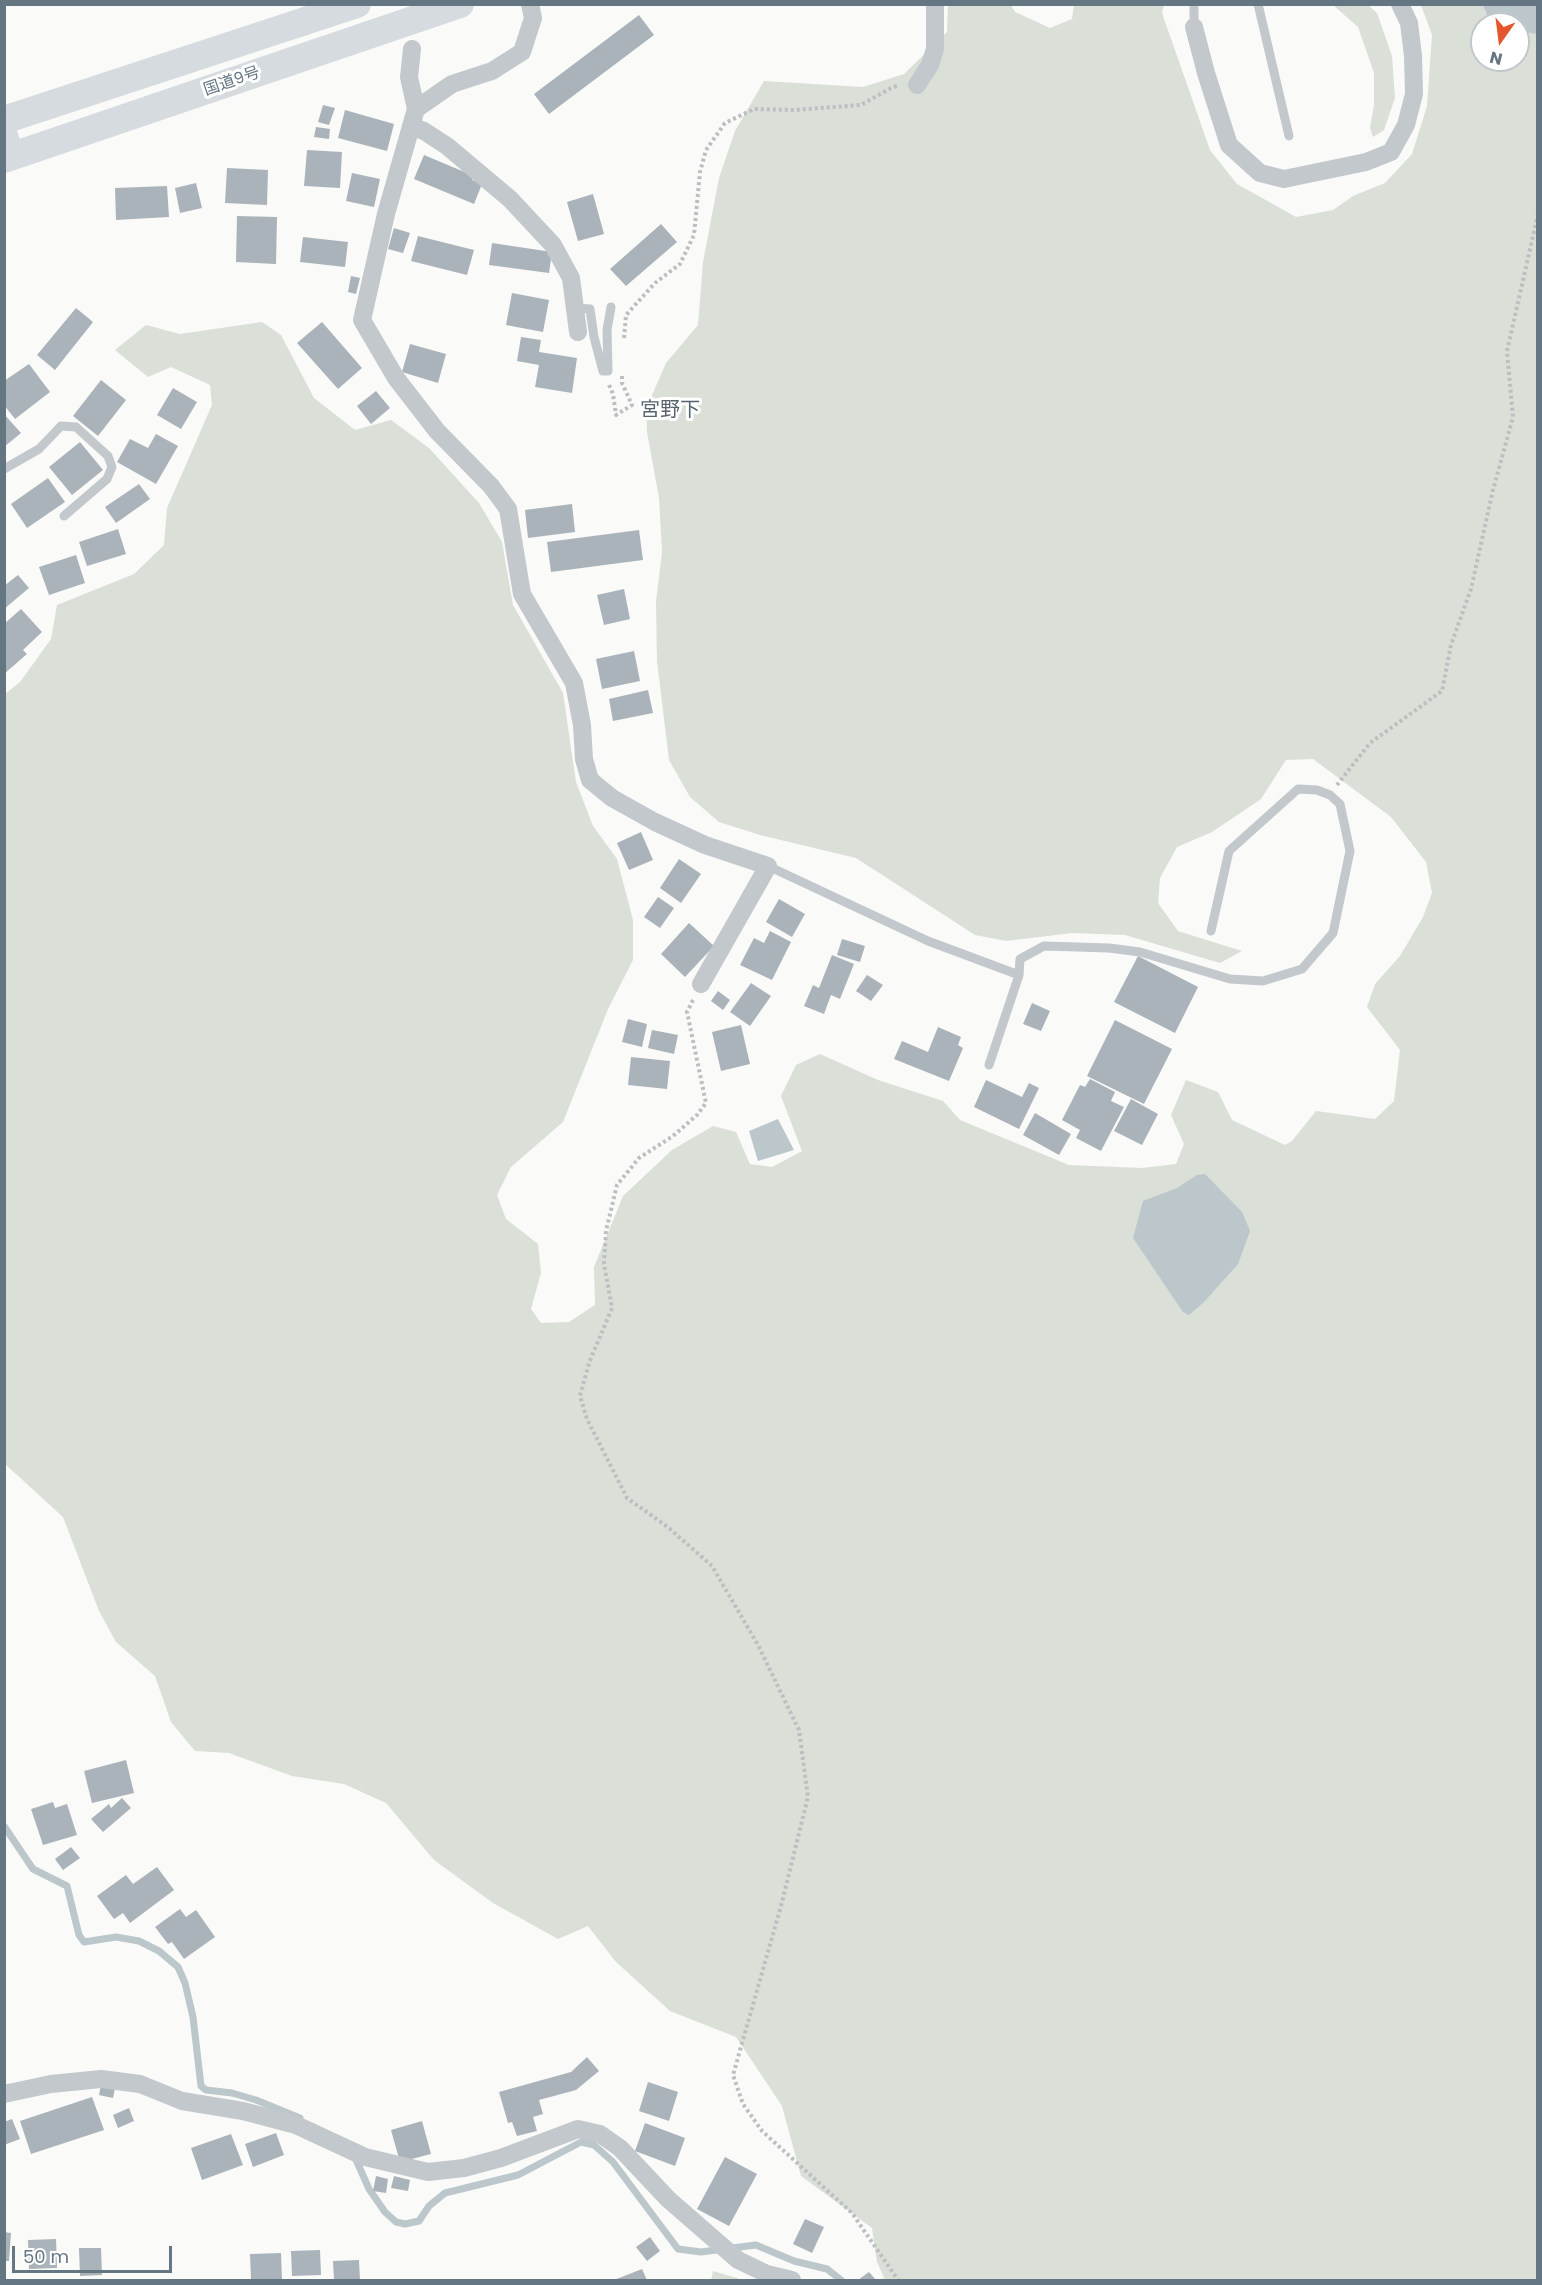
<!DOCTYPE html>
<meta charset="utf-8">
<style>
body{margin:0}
#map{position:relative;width:1542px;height:2285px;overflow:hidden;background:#fafaf8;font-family:Poppins,sans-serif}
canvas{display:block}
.frame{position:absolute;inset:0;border:6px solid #657683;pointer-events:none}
.north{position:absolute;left:1470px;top:12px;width:60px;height:60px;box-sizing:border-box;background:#fff;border:2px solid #c1c8cd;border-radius:50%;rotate:194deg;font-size:16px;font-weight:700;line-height:24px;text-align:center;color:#657683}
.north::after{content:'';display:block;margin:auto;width:21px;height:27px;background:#e4572e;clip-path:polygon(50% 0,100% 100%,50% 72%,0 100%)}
.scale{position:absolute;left:12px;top:2246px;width:160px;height:27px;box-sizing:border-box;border:3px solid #657683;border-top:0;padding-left:8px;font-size:18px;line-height:21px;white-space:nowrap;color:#657683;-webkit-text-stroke:4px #fff;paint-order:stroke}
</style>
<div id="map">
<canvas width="1542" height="2285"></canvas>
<div class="frame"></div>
<div class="north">N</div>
<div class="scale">50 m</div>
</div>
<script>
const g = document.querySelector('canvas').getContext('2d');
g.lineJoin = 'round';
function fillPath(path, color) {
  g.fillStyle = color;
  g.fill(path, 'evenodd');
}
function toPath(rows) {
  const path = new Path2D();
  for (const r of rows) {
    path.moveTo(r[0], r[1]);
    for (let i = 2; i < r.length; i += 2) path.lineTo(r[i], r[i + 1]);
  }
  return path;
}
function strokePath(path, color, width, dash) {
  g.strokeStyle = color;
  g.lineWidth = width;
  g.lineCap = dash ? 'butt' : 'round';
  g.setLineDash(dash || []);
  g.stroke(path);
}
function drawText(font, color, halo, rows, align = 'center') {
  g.font = font + ' Poppins,"Noto Sans JP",sans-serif';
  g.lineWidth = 6;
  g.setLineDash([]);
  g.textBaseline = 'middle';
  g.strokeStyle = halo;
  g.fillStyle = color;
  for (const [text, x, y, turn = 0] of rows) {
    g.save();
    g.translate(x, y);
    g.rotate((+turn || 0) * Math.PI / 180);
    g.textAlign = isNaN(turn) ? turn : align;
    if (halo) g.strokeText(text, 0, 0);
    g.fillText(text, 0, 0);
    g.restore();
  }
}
const green = toPath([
 [948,5,1011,5,1015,12,1050,28,1072,19,1074,5,1164,5,1162,13,1210,150,1237,184,1296,217,1333,210,1353,196,1385,183,1412,154,1427,106,1432,35,1421,5,1537,5,1537,2280,885,2280,877,2262,872,2228,801,2176,782,2106,736,2037,670,2011,616,1962,588,1926,558,1939,493,1903,434,1860,386,1803,344,1784,292,1776,229,1753,195,1751,171,1722,155,1676,116,1642,99,1611,63,1517,5,1464,5,694,20,682,51,639,57,605,134,574,164,545,167,508,212,405,210,385,171,367,148,377,115,350,146,325,180,334,262,322,281,335,314,398,355,430,391,420,429,448,479,503,502,542,513,605,563,693,576,782,593,826,617,859,633,920,633,960,608,1009,563,1122,511,1167,497,1195,506,1219,538,1244,541,1273,531,1309,541,1323,569,1322,595,1305,594,1267,623,1196,672,1150,713,1126,736,1132,750,1164,772,1167,802,1151,781,1096,796,1065,820,1054,878,1080,943,1101,960,1120,1069,1165,1142,1168,1176,1164,1184,1144,1171,1115,1186,1080,1218,1092,1232,1120,1285,1145,1292,1141,1316,1111,1375,1119,1394,1101,1400,1050,1367,1007,1375,984,1400,956,1423,917,1432,893,1426,862,1391,817,1313,759,1286,760,1261,799,1212,832,1177,847,1160,878,1158,903,1178,931,1242,951,1220,963,1125,935,1072,933,1006,941,975,935,856,858,760,835,719,822,690,797,669,760,657,661,656,602,662,552,659,498,647,432,646,409,666,363,698,325,703,262,719,178,735,131,764,81,863,87,904,74,947,32],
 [1482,24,1518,24,1518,60,1482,60],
 [1333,5,1368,5,1377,13,1392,56,1395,98,1384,130,1373,137,1370,128,1374,105,1374,73,1358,27],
 [713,2271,740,2279,743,2280,711,2280]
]);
const water = toPath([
 [1483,5,1537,5,1537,34,1518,31,1518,24,1491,24],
 [778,1119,794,1150,758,1161,749,1131],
 [1205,1174,1242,1212,1250,1231,1238,1264,1204,1302,1189,1315,1183,1312,1133,1238,1143,1201,1177,1188,1197,1175]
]);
const stream = toPath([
 [4,1826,33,1869,67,1886,79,1935,84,1942,116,1937,139,1941,159,1951,178,1967,185,1983,193,2017,201,2086,206,2090,232,2093,256,2100,300,2118],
 [354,2155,369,2189,385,2212,396,2222,405,2224,419,2221,429,2206,445,2193,518,2175,581,2142,594,2145,613,2162,678,2249,701,2252,756,2245,794,2261,827,2269,841,2280]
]);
const building = toPath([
 [639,15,654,35,549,114,534,94],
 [323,105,335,108,329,125,318,122],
 [345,110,394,124,387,151,338,138],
 [316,127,330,129,329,139,314,137],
 [307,150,342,152,340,188,304,186],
 [424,155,474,176,472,180,482,184,474,204,414,179],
 [227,168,268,170,267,205,225,203],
 [352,173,380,179,374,207,346,201],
 [196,183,202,208,180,213,175,188],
 [167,186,169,217,116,220,115,188],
 [593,194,604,234,578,241,567,202],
 [237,216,277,217,276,264,236,262],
 [661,224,677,242,626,286,610,269],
 [394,228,410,233,403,253,388,249],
 [418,236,474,250,467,275,411,261],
 [303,237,348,242,345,267,300,262],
 [492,243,552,252,549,273,489,265],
 [351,276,360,278,356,294,348,292],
 [512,293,549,300,543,332,506,325],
 [76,308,93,322,55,370,37,355],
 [322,322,362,368,338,389,297,343],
 [521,337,541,340,539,352,577,358,572,393,535,387,539,365,517,361],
 [410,344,446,354,438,383,402,372],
 [29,364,50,392,15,419,4,405,4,381],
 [101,380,126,400,98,436,73,416],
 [173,388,197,402,181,429,157,415],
 [376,391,390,408,371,424,357,406],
 [4,414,21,433,4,447],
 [156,434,178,446,156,484,117,462,130,439,148,448],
 [80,442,103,470,72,495,49,467],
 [48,478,65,502,27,528,11,504],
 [139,484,150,499,116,523,105,507],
 [572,504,575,532,528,538,525,510],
 [118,529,126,554,87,566,79,542],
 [639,530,643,560,551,572,547,542],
 [76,555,85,583,49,595,39,567],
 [18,575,29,588,4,609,4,586],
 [624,589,630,619,604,625,597,595],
 [21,609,42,632,23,650,27,654,4,674,4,624],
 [634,651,640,681,602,689,596,659],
 [648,690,653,713,613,721,609,699],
 [641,832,653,860,629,870,617,843],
 [679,859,701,874,681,903,660,888],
 [658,897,674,908,660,928,644,917],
 [779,899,805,914,792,937,766,922],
 [689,923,714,946,685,977,661,954],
 [770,931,791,942,772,980,740,965,754,938,764,943],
 [842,939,865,946,860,962,837,955],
 [832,955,854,964,840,999,831,995,824,1014,804,1006,813,985,819,988],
 [1138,956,1198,987,1175,1033,1114,1002],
 [867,975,883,985,871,1001,856,991],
 [751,983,771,996,750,1026,730,1012],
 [718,991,730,1000,723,1010,711,1001],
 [1032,1003,1050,1011,1041,1031,1023,1024],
 [628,1019,647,1024,642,1047,622,1042],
 [1115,1020,1172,1049,1144,1104,1087,1076],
 [741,1025,750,1064,721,1071,712,1032],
 [938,1027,961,1037,958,1045,963,1048,949,1081,894,1059,902,1041,928,1052],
 [652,1030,678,1035,674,1054,648,1048],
 [631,1057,670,1061,667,1089,628,1085],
 [1090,1079,1115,1092,1111,1101,1124,1107,1101,1151,1076,1138,1080,1130,1062,1120,1080,1085,1085,1087],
 [986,1080,1022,1097,1029,1083,1039,1088,1019,1129,974,1107],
 [1131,1099,1158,1114,1142,1145,1114,1131],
 [1035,1113,1071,1134,1059,1155,1023,1135],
 [126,1760,134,1793,92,1803,84,1771],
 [122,1798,131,1808,103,1832,91,1819,109,1804,111,1808],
 [53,1802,55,1808,67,1804,77,1835,43,1845,31,1809],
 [71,1847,80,1858,63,1870,55,1859],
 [157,1867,174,1890,130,1923,123,1913,114,1919,97,1896,126,1875,133,1884],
 [180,1909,186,1917,196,1910,215,1937,184,1959,172,1942,168,1944,155,1927],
 [587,2057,599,2071,576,2090,539,2100,543,2114,533,2117,537,2131,517,2136,512,2122,508,2123,499,2092,571,2072],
 [648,2082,678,2092,669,2121,639,2111],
 [101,2085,115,2088,113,2098,99,2095],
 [92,2097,104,2130,31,2154,20,2121],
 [129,2108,134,2121,118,2128,113,2115],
 [12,2119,20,2139,4,2145,4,2122],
 [422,2121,431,2154,400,2162,391,2130],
 [645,2123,685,2138,675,2166,635,2151],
 [276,2133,284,2155,253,2167,245,2144],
 [231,2134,243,2165,202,2180,191,2148],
 [725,2157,757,2174,729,2226,697,2209],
 [376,2176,388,2179,386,2193,373,2191],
 [394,2176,410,2180,408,2191,391,2188],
 [805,2219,824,2227,812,2253,793,2244],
 [4,2232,11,2233,9,2261,4,2261],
 [650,2237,660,2251,647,2261,636,2247],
 [56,2239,57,2268,29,2269,28,2240],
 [79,2248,101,2248,102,2275,80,2276],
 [320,2250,321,2275,292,2276,291,2251],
 [281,2253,282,2280,251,2280,250,2254],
 [359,2260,360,2280,334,2280,333,2261],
 [642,2269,647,2280,614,2280],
 [869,2272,876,2280,858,2280]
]);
const path = toPath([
 [624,338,626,315,655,283,680,264,694,235,700,172,706,150,725,123,754,109,794,110,861,105,893,87,898,86],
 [609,385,613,394,616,415,632,405,622,383,622,376],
 [1337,785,1370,743,1442,691,1451,645,1471,589,1493,490,1513,417,1507,351,1538,214],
 [693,1000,687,1012,706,1103,697,1115,673,1136,639,1158,617,1185,606,1231,604,1264,612,1308,589,1363,580,1396,587,1419,627,1498,669,1528,712,1566,758,1645,799,1730,808,1797,781,1906,733,2075,743,2104,762,2131,852,2213,898,2280]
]);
const service = toPath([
 [1194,4,1194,27],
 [1258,4,1289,136],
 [576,308,590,309,594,337,603,371,608,371,607,330,611,307],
 [4,469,39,449,61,426,76,427,108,456,112,467,107,479,64,516],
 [768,866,928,941,1019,975,989,1065],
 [1019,975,1020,959,1044,946,1109,948,1140,952,1230,979,1263,981,1302,969,1333,933,1350,851,1340,804,1330,795,1317,790,1298,789,1229,851,1211,931]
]);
const minor = toPath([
 [1194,27,1206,73,1229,145,1260,173,1284,179,1366,162,1391,152,1406,125,1414,94,1413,56,1409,23,1400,4],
 [412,49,409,77,416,109,386,214,362,320,396,378,437,431,491,486,508,509,522,594,574,683,582,725,584,759,590,780,612,798,655,822,705,845,768,866,701,984],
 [917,85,930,65,935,49,935,4],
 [416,109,452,84,492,71,522,52,533,18,530,4],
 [411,126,424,131,447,146,510,199,553,245,571,278,578,332],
 [4,2094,51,2084,101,2079,140,2084,182,2101,243,2111,296,2125,365,2157,428,2172,464,2168,501,2158,578,2129,600,2134,620,2148,668,2199,738,2260,767,2274,792,2280]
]);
const secondary = toPath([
 [4,130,13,156]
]);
const trunk = toPath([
 [4,120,357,4],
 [4,159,460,4]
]);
const streetNames = [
 ["国道9号",232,82,-19]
];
const quarterNames = [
 ["宮野下",670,411]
];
fillPath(green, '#dadfd7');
fillPath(water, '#bbc7cb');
strokePath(stream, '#bbc7cb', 7);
fillPath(building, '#aab3b9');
strokePath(path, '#bbbfc2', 4, [3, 3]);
strokePath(service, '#c3c8cc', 9);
strokePath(minor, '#c3c8cc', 18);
strokePath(secondary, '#d6dbdf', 24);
strokePath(trunk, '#d6dbdf', 28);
drawText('16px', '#657683', '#fff', streetNames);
drawText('20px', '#57646e', '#fff', quarterNames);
</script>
